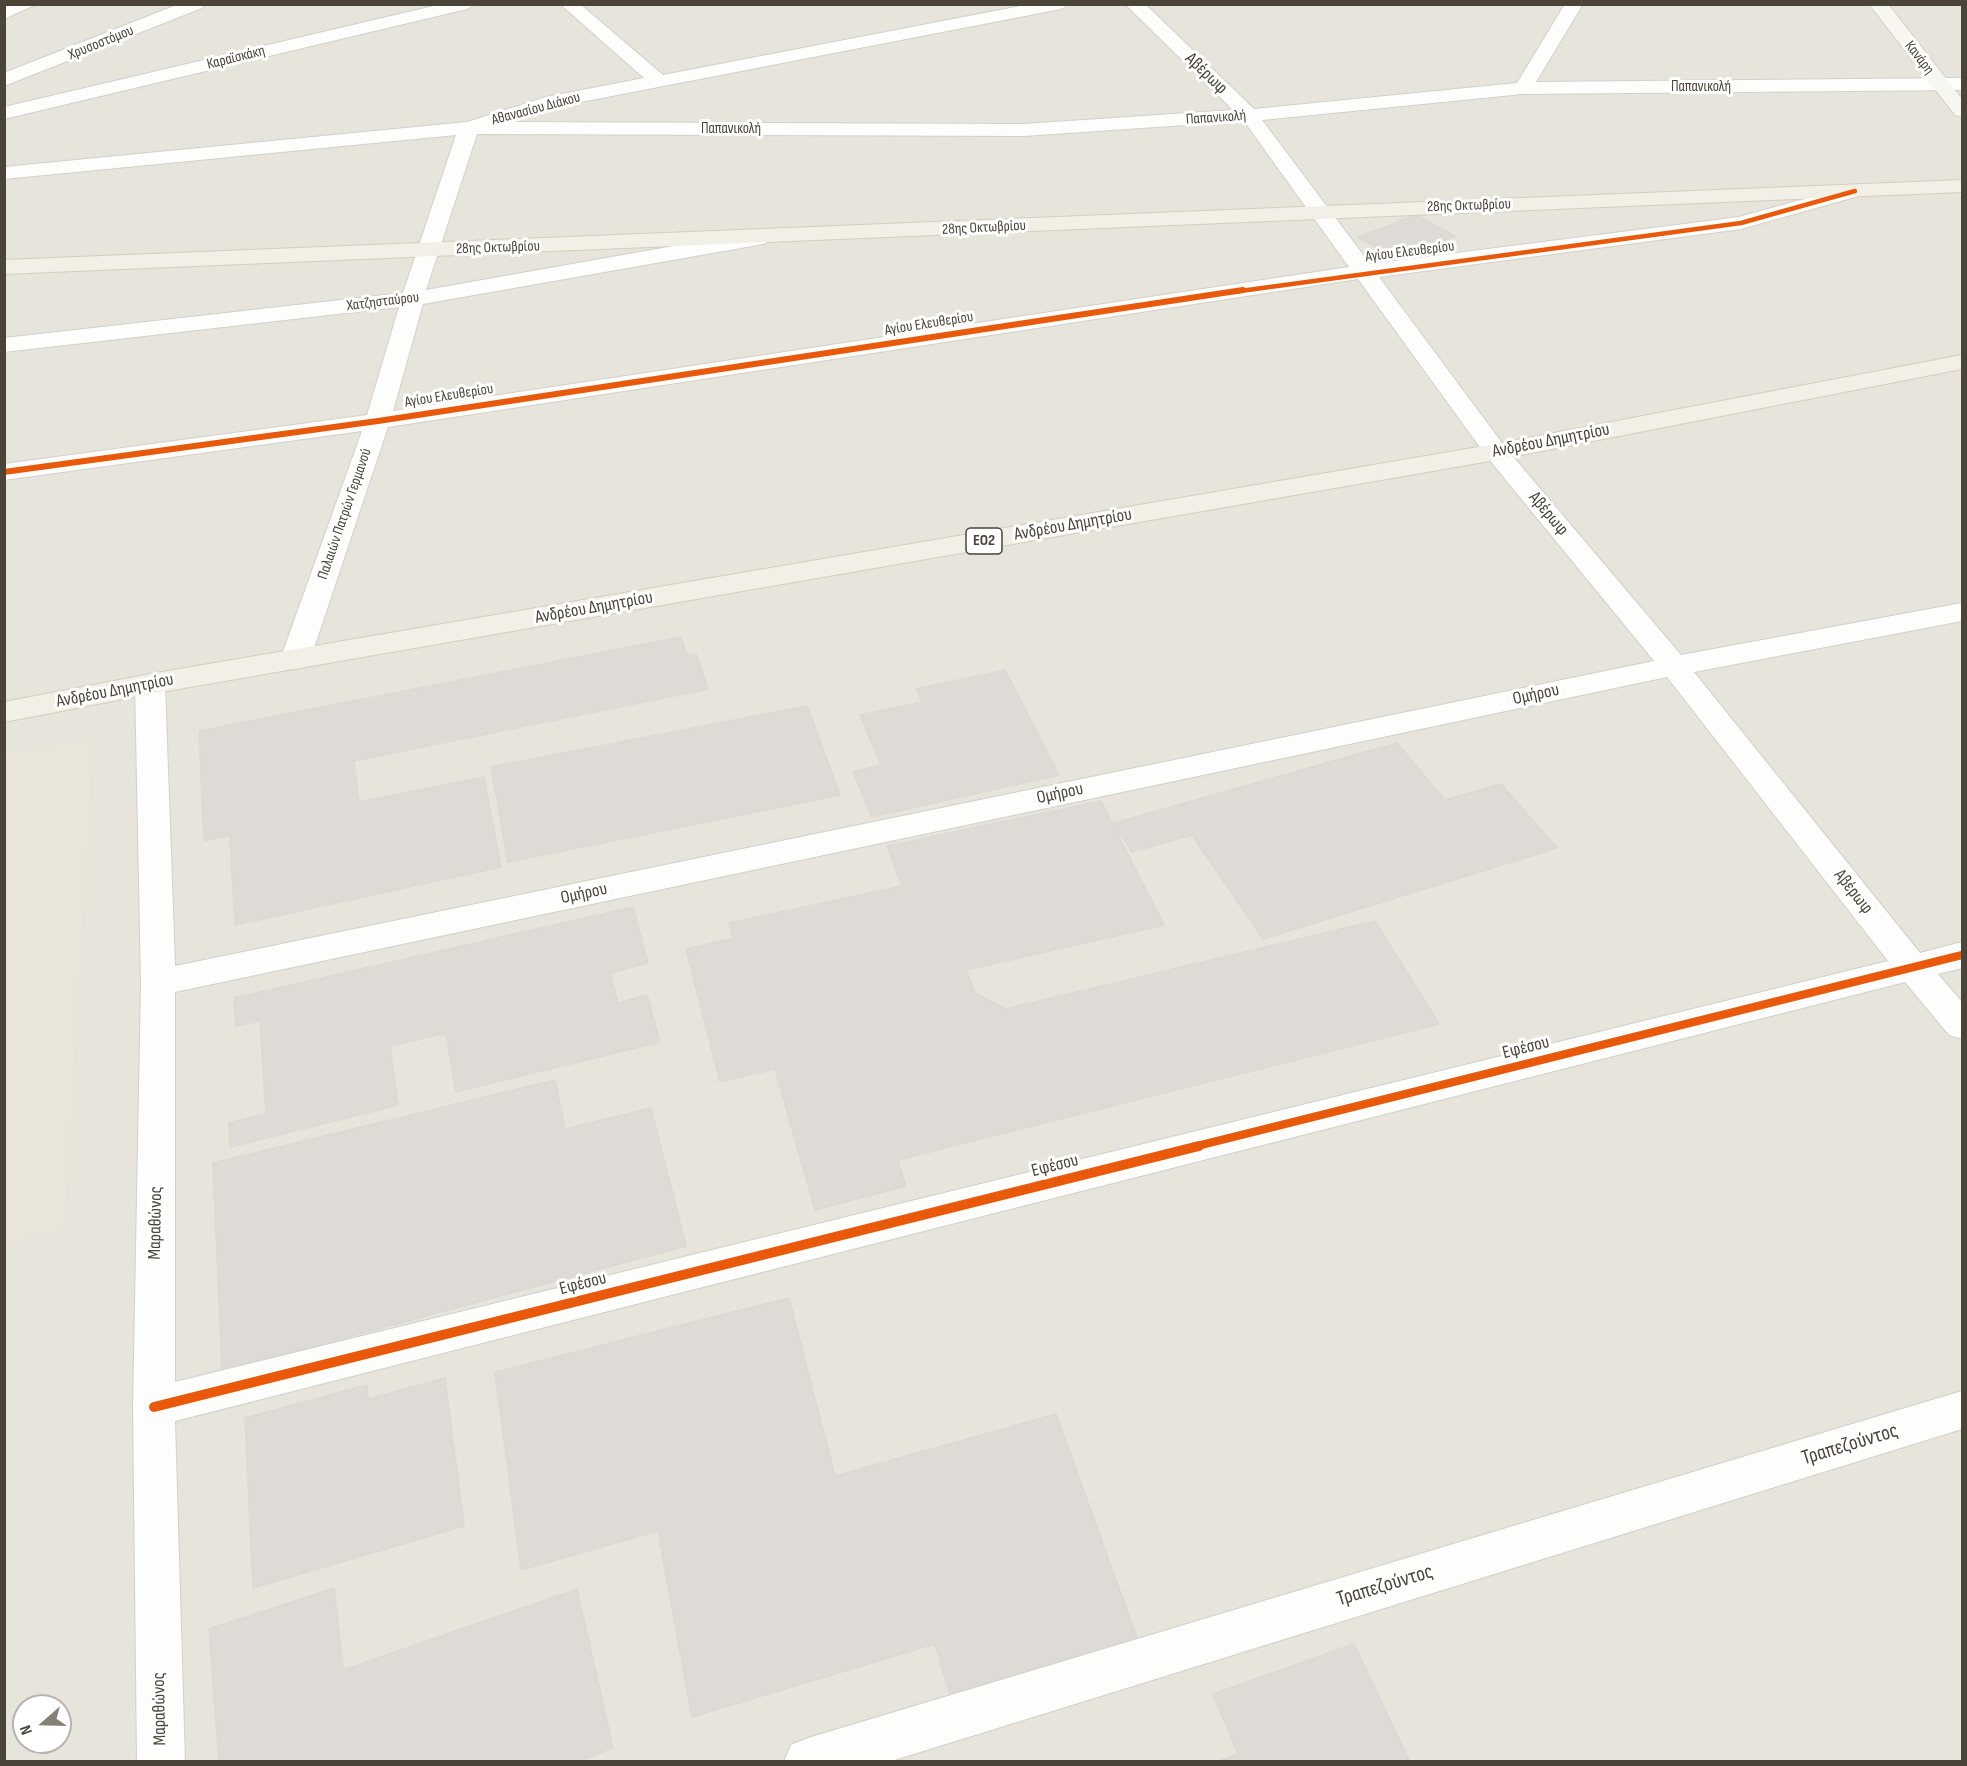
<!DOCTYPE html>
<meta charset="utf-8">
<style>
body{margin:0}
#map{position:relative;width:1967px;height:1766px;overflow:hidden;background:#f4f2ee;font-family:"Sofia Sans Condensed",sans-serif}
canvas{display:block}
.frame{position:absolute;inset:0;border:6px solid #4b4439;pointer-events:none}
.north{position:absolute;left:12px;top:1694px;width:60px;height:60px;box-sizing:border-box;background:#fff;border:2px solid #b7b4b0;border-radius:50%;rotate:250deg;font-size:16px;font-weight:700;line-height:24px;text-align:center;color:#4b4439}
.north::after{content:'';display:block;margin:auto;width:21px;height:27px;background:#868178;clip-path:polygon(50% 0,100% 100%,50% 72%,0 100%)}
</style>
<div id="map">
<canvas width="1967" height="1766"></canvas>
<div class="frame"></div>
<div class="north">N</div>
</div>
<script>
const g = document.querySelector('canvas').getContext('2d');
g.lineJoin = 'round';
function fillPath(path, color) {
  g.fillStyle = color;
  g.fill(path, 'evenodd');
}
function toPath(rows) {
  const path = new Path2D();
  for (const r of rows) {
    path.moveTo(r[0], r[1]);
    for (let i = 2; i < r.length; i += 2) path.lineTo(r[i], r[i + 1]);
  }
  return path;
}
function strokePath(path, color, width, dash) {
  g.strokeStyle = color;
  g.lineWidth = width;
  g.lineCap = dash ? 'butt' : 'round';
  g.setLineDash(dash || []);
  g.stroke(path);
}
function drawText(font, color, halo, rows, align = 'center') {
  g.font = font + ' "Sofia Sans Condensed",sans-serif';
  g.lineWidth = 6;
  g.setLineDash([]);
  g.textBaseline = 'middle';
  g.strokeStyle = halo;
  g.fillStyle = color;
  for (const [text, x, y, turn = 0] of rows) {
    g.save();
    g.translate(x, y);
    g.rotate((+turn || 0) * Math.PI / 180);
    g.textAlign = isNaN(turn) ? turn : align;
    if (halo) g.strokeText(text, 0, 0);
    g.fillText(text, 0, 0);
    g.restore();
  }
}
const residential = toPath([
 [5,5,1962,5,1962,1761,5,1762],
 [24,1706,60,1706,60,1742,24,1742]
]);
const education = toPath([
 [93,739,64,1228,5,1243,5,753]
]);
const building = toPath([
 [1416,215,1455,236,1397,259,1358,237,1416,215],
 [681,637,687,655,696,654,708,689,354,761,359,802,484,777,501,867,235,925,230,835,204,841,199,731,681,637],
 [1005,670,1059,775,872,817,853,772,881,765,860,715,922,702,916,689,1005,670],
 [807,706,840,795,508,862,491,767,807,706],
 [1397,743,1445,800,1501,784,1557,848,1263,939,1192,835,1132,852,1114,823,1397,743],
 [1101,801,1164,925,966,970,975,993,1005,1009,1375,921,1439,1024,898,1160,906,1186,815,1210,775,1069,720,1082,686,949,733,938,729,923,902,886,887,846,1101,801],
 [633,907,648,963,610,973,618,1003,647,995,660,1042,456,1092,446,1033,390,1046,398,1105,230,1147,229,1123,266,1114,260,1021,236,1026,234,998,633,907],
 [555,1080,565,1129,651,1108,686,1246,222,1371,213,1163,555,1080],
 [789,1298,835,1476,1056,1414,1137,1638,950,1696,935,1644,692,1717,658,1531,521,1570,495,1372,789,1298],
 [445,1378,464,1526,253,1588,245,1418,367,1385,368,1399,445,1378],
 [334,1588,343,1670,577,1589,613,1748,576,1762,219,1762,209,1629,334,1588],
 [1354,1644,1410,1762,1216,1762,1238,1754,1213,1694,1354,1644]
]);
const street = toPath([
 [11,4,37,4,4,19,4,7,11,4],
 [179,4,205,4,202,8,4,86,4,73,179,4],
 [442,4,476,4,467,9,4,119,4,107,442,4],
 [560,4,580,4,663,75,1031,4,1070,4,1061,9,550,108,507,122,1024,124,1233,110,1125,4,1145,4,1254,109,1517,83,1565,4,1583,4,1536,82,1962,78,1962,90,1523,94,1262,120,1370,264,1739,217,1855,185,1862,187,1865,191,1862,195,1741,229,1379,277,1505,447,1681,655,1962,603,1962,621,1694,672,1920,953,1962,942,1962,968,1938,974,1962,1002,1962,1039,1949,1035,1905,982,175,1421,185,1762,137,1762,133,1407,141,983,135,684,140,677,150,674,160,677,165,684,175,966,1654,661,1487,457,1358,279,388,427,310,660,305,667,295,669,285,667,280,660,362,431,4,480,4,464,367,415,399,307,4,352,4,338,403,293,456,135,4,179,4,167,467,122,546,97,644,78,560,4],
 [1244,121,1349,267,393,411,423,304,758,245,766,243,769,238,766,233,758,231,426,290,477,134,1024,136,1244,121],
 [1667,677,1888,961,175,1382,175,992,1667,677],
 [1962,1391,1962,1429,888,1762,784,1762,791,1745,808,1738,1962,1391]
]);
const secondary = toPath([
 [1869,4,1888,4,1962,99,1962,117,1955,115,1869,4]
]);
const primary = toPath([
 [1962,180,1962,192,4,274,4,260,1962,180],
 [1962,355,1962,369,1496,460,150,694,4,722,4,702,150,674,1496,444,1962,355]
]);
const cyclewayFar3 = toPath([
 [1233,292,1741,223,1855,191]
]);
const cyclewayFar2 = toPath([
 [4,472,378,421,1243,290]
]);
const cyclewayFar1 = toPath([
 [1193,1147,1962,955]
]);
const cycleway = toPath([
 [154,1407,1199,1146]
]);
const farStreetnames = [
 ["Χρυσοστόμου",101,43,-22],
 ["Καραϊσκάκη",236,58,-14],
 ["Κανάρη",1919,58,52],
 ["Παπανικολή",1701,87],
 ["Αθανασίου Διάκου",536,109,-15],
 ["Παπανικολή",1216,118,-4],
 ["Παπανικολή",731,129],
 ["28ης Οκτωβρίου",1469,206,-2],
 ["28ης Οκτωβρίου",984,228,-3],
 ["28ης Οκτωβρίου",498,248,-2],
 ["Αγίου Ελευθερίου",1410,252,-7],
 ["Χατζησταύρου",383,302,-7],
 ["Αγίου Ελευθερίου",929,324,-9],
 ["Αγίου Ελευθερίου",449,396,-9],
 ["Παλαιών Πατρών Γερμανού",345,514,-71]
];
const shields = [
 [984,541,36]
];
const shieldNames = [
 ["ΕΟ2",984,541]
];
const streetNames = [
 ["Αβέρωφ",1206,74,44],
 ["Ανδρέου Δημητρίου",1551,441,-11],
 ["Αβέρωφ",1548,514,50],
 ["Ανδρέου Δημητρίου",1073,525,-10],
 ["Ανδρέου Δημητρίου",594,608,-10],
 ["Ανδρέου Δημητρίου",115,691,-11],
 ["Ομήρου",1536,695,-12],
 ["Ομήρου",1060,794,-12],
 ["Αβέρωφ",1853,892,52],
 ["Ομήρου",584,894,-12],
 ["Εφέσου",1526,1048,-14],
 ["Εφέσου",1055,1166,-14],
 ["Μαραθώνος",156,1223,-89],
 ["Εφέσου",583,1284,-14],
 ["Μαραθώνος",160,1709,-91]
];
const nearStreetnames = [
 ["Τραπεζούντος",1850,1445,-17],
 ["Τραπεζούντος",1385,1586,-17]
];
fillPath(residential, '#e7e4dc');
fillPath(education, '#eae5da');
fillPath(building, '#dedbd6');
strokePath(building, '#dcd9d4', 1.5);
strokePath(street, '#d2d0cb', 2);
strokePath(secondary, '#d3cfc5', 2);
strokePath(primary, '#d6cebb', 2);
fillPath(street, '#fdfdfc');
fillPath(secondary, '#f7f6f1');
fillPath(primary, '#f2efe6');
strokePath(cyclewayFar3, '#e8590c', 4.5);
strokePath(cyclewayFar2, '#e8590c', 6);
strokePath(cyclewayFar1, '#e8590c', 8);
strokePath(cycleway, '#e8590c', 10);
drawText('15px', '#4b4439', '#fff', farStreetnames);
for (const [x, y, w] of shields) {
  const box = new Path2D();
  box.roundRect(x - w / 2, y - 13, w, 26, 4.5);
  g.fillStyle = '#fff';
  g.fill(box);
  strokePath(box, '#4b4439', 1.5);
}
drawText('bold 16px', '#4b4439', null, shieldNames);
drawText('18px', '#4b4439', '#fff', streetNames);
drawText('21px', '#4b4439', '#fff', nearStreetnames);
</script>
